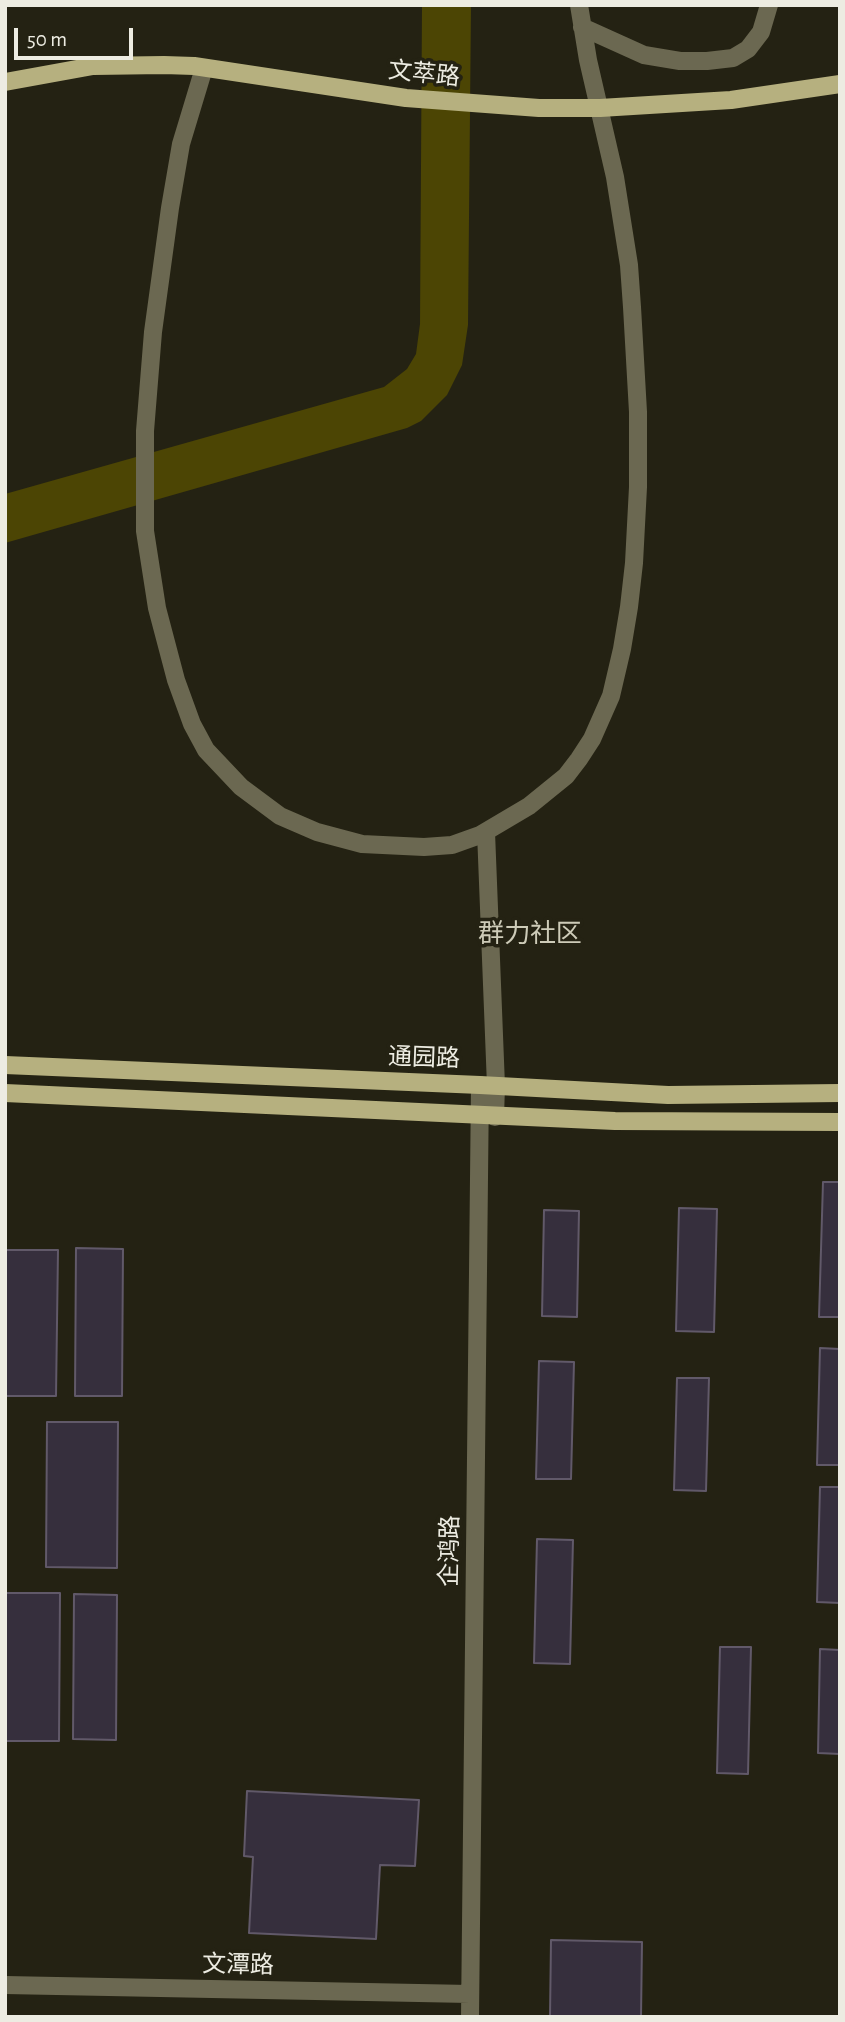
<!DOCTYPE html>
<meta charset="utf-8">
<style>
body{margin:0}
#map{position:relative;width:845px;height:2022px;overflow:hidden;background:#242213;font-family:"Alegreya Sans",sans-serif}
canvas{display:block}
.frame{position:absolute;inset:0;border:7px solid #edece2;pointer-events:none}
.scale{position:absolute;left:14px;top:28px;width:119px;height:32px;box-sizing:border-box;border:4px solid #edece2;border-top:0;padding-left:9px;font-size:21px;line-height:24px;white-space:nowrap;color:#edece2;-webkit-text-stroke:5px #242213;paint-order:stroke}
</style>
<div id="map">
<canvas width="845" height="2022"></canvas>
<div class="frame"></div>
<div class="scale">50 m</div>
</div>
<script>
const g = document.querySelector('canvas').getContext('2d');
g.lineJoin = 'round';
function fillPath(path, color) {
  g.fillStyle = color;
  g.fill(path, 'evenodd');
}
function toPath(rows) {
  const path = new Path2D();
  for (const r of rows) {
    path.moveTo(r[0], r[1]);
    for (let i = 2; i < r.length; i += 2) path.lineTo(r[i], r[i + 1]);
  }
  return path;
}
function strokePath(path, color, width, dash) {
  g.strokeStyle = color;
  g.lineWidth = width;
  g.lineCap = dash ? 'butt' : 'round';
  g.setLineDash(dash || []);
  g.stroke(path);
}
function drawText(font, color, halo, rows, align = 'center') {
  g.font = font + ' "Alegreya Sans","Noto Sans SC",sans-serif';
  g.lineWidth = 7;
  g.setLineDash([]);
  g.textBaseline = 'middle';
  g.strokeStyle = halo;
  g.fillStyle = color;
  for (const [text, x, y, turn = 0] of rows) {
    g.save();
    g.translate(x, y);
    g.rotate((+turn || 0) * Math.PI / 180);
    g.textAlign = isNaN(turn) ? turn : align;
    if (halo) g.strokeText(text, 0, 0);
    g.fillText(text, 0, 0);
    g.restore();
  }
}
const water = toPath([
 [422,5,471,5,468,325,462,365,447,395,421,421,407,428,5,543,5,494,384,387,407,369,416,354,420,324]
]);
const building = toPath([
 [823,1182,840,1182,840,1317,819,1317,823,1182],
 [679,1208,717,1209,714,1332,676,1331,679,1208],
 [544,1210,579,1211,577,1317,542,1316,544,1210],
 [76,1248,123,1249,122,1396,75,1396,76,1248],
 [5,1250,58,1250,56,1396,5,1396,5,1250],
 [820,1348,840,1349,840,1465,817,1465,820,1348],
 [539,1361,574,1362,571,1479,536,1479,539,1361],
 [677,1378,709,1378,706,1491,674,1490,677,1378],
 [47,1422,118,1422,117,1568,46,1567,47,1422],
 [820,1487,840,1487,840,1603,817,1602,820,1487],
 [537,1539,573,1540,570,1664,534,1663,537,1539],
 [5,1593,60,1593,59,1741,5,1741,5,1593],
 [74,1594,117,1595,116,1740,73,1739,74,1594],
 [720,1647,751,1647,748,1774,717,1773,720,1647],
 [820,1649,840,1650,840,1754,818,1753,820,1649],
 [247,1791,419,1800,415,1866,380,1865,376,1939,249,1933,253,1857,244,1856,247,1791],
 [551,1940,642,1942,641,2017,550,2017,551,1940]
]);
const minor = toPath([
 [582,27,644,55,680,61,707,61,733,58,748,49,761,32,769,5],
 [204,68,181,144,170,208,153,332,145,431,145,531,157,608,176,680,192,724,206,750,241,787,280,816,317,832,362,844,424,847,452,845,480,835,529,806,566,776,579,759,592,739,611,696,622,649,629,607,634,563,638,487,638,412,632,307,629,265,615,177,588,60,579,5],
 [486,832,496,1086,495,1117],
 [5,1985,470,1994],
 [470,2017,480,1085]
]);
const major = toPath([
 [5,82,93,66,164,65,194,66,406,98,539,108,600,108,731,100,840,84],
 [5,1065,480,1085,668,1095,840,1093],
 [5,1093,615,1121,840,1122]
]);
const streetNames = [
 ["文萃路",424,74,6],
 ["通园路",424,1058,2],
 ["企鸿路",450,1551,-89],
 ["文潭路",238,1965,1]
];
const neighbourhoodNames = [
 ["群力社区",530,934]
];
fillPath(water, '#4c4504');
fillPath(building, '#362f3d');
strokePath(building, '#615969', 2);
strokePath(minor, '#6b6851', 18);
strokePath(major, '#b6b07f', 18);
drawText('24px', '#edece2', '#242213', streetNames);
drawText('26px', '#cdcbb8', '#242213', neighbourhoodNames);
</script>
